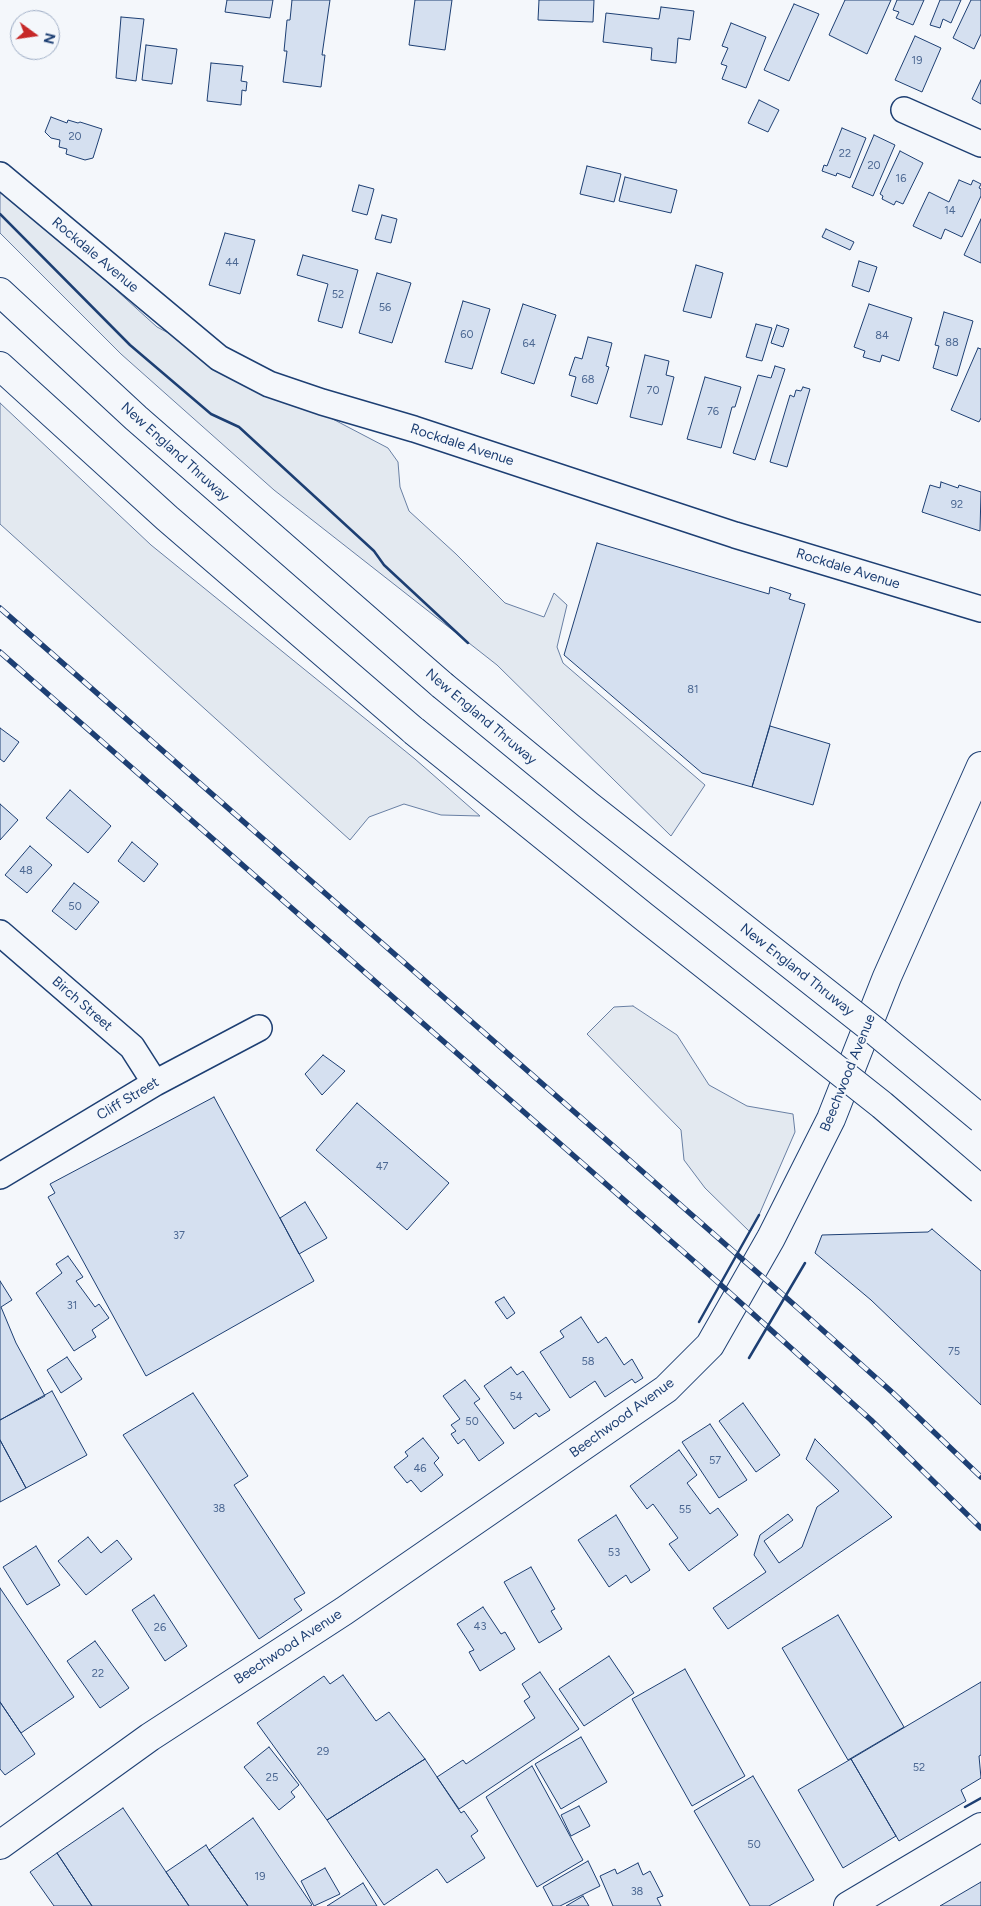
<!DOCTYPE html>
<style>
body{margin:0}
#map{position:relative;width:981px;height:1906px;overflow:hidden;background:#f4f7fb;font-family:Figtree,sans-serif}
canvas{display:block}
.north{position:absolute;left:10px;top:10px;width:50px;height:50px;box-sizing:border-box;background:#f4f7fb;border:1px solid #9eadc5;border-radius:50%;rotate:104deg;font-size:14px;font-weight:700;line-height:20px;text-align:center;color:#1d3f73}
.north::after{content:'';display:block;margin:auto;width:18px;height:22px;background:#c62828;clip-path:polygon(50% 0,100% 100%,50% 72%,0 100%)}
</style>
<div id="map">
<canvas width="981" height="1906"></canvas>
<div class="north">N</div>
</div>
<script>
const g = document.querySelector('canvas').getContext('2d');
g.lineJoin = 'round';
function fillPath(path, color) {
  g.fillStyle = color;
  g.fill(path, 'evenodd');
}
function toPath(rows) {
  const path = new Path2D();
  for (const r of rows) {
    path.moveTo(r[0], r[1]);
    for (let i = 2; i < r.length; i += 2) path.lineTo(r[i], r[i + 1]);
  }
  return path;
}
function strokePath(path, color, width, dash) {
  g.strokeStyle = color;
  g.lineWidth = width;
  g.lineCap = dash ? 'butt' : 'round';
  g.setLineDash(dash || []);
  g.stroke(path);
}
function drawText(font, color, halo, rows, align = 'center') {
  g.font = font + ' Figtree,sans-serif';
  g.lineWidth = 4;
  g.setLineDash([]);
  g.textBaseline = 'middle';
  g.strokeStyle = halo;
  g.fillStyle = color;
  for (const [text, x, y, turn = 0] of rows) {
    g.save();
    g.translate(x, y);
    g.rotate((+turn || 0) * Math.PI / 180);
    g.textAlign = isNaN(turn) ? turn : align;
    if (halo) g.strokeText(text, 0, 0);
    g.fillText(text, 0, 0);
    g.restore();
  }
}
const green = toPath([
 [0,185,157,327,388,448,398,462,400,487,409,511,456,554,505,603,544,617,554,593,567,605,557,647,563,663,705,785,671,836,497,665,274,490,121,354,0,233,0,185],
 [0,403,151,545,415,759,480,816,441,815,404,804,369,817,350,840,0,524,0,403],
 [633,1006,677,1035,709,1085,747,1106,793,1114,795,1132,759,1215,750,1232,705,1188,684,1160,681,1130,587,1034,614,1007,633,1006]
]);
const building = toPath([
 [227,0,273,0,270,18,225,12,227,0],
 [292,0,330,0,322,55,325,55,321,87,283,82,287,51,284,51,287,20,290,20,292,0],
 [415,0,452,0,445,50,409,45,415,0],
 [539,0,594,0,593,22,538,20,539,0],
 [845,0,891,0,867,54,829,35,845,0],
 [897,0,924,0,913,25,896,18,899,12,893,10,897,0],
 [940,0,961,0,951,23,943,19,940,28,930,25,940,0],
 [971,0,981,0,981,34,974,49,953,38,971,0],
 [794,4,819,14,789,81,764,70,794,4],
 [661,7,694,11,690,40,678,38,676,63,651,60,652,48,603,42,606,13,659,19,661,7],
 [121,17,144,19,136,81,116,78,121,17],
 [731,23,766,37,746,88,722,79,727,66,721,64,728,48,722,46,731,23],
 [915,36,941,48,922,92,895,80,915,36],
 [146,45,177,49,172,84,142,80,146,45],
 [211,63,243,66,241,81,247,82,246,91,242,90,241,105,207,101,211,63],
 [981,80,981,104,972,99,981,80],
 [759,100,779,110,768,132,748,123,759,100],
 [51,117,67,123,68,120,78,123,80,122,102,129,93,158,85,160,66,154,67,149,59,147,60,140,51,138,45,132,51,117],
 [842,128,866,138,850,178,837,173,836,176,822,171,824,165,827,166,842,128],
 [874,135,895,145,873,196,852,187,874,135],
 [900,151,923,163,903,204,896,201,894,205,882,199,883,196,880,194,900,151],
 [587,166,621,174,614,202,580,194,587,166],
 [625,177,677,190,671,213,619,201,625,177],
 [959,180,971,185,973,180,981,184,979,188,981,189,981,196,962,237,945,229,941,239,913,226,929,192,949,202,959,180],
 [359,185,374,189,367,215,352,211,359,185],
 [382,215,397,219,391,243,375,239,382,215],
 [981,219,981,263,964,255,981,219],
 [826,229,854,242,850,250,822,237,826,229],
 [225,233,255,240,240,294,209,285,225,233],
 [303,255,358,270,342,328,318,321,328,284,297,275,303,255],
 [859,261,877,267,869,292,852,286,859,261],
 [696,265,723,273,711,318,683,311,696,265],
 [377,273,411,283,392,343,359,333,377,273],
 [463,301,490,309,472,369,445,362,463,301],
 [523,304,556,315,534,384,501,373,523,304],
 [869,304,912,318,899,361,882,355,880,362,863,357,865,351,854,347,869,304],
 [944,312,973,321,957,376,933,368,939,346,935,345,944,312],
 [756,324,772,328,762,361,746,357,756,324],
 [777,325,789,329,783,347,771,343,777,325],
 [588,337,612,343,606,366,609,367,597,404,571,396,576,377,569,375,575,357,582,359,588,337],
 [978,348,981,349,981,418,979,422,951,410,978,348],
 [645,355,669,361,666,375,674,377,662,425,630,417,645,355],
 [775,366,785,369,755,460,733,453,758,375,771,378,775,366],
 [705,377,741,387,735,407,732,407,721,448,687,439,705,377],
 [803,387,810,389,787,467,770,462,790,395,794,397,796,390,801,391,803,387],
 [941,482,958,488,959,485,981,492,980,531,922,512,930,485,940,488,941,482],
 [597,543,769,594,770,587,791,594,789,599,805,604,752,787,702,773,564,655,597,543],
 [770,726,830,744,813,805,752,787,770,726],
 [0,728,19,742,4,762,0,759,0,728],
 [70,790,111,826,88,853,46,818,70,790],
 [0,804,18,820,0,840,0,804],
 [132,842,158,864,144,882,118,861,132,842],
 [30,846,52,865,27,893,5,875,30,846],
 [74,883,99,902,76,930,52,911,74,883],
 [323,1055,345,1071,322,1095,305,1074,323,1055],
 [214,1097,314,1281,146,1376,48,1197,55,1193,50,1184,214,1097],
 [357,1103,449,1183,407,1230,316,1150,357,1103],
 [305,1202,327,1238,299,1254,280,1218,305,1202],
 [932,1229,981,1271,981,1405,871,1300,815,1253,822,1235,928,1232,932,1229],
 [68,1256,83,1277,76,1281,95,1307,99,1304,109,1318,92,1330,96,1337,74,1351,36,1293,62,1273,56,1264,68,1256],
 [0,1281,12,1300,1,1307,16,1343,45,1396,0,1420,0,1281],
 [504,1297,515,1313,507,1319,495,1302,504,1297],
 [581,1317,598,1343,606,1337,624,1365,632,1359,643,1378,635,1383,632,1379,605,1397,595,1381,570,1398,540,1352,564,1337,560,1331,581,1317],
 [67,1357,82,1379,61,1393,47,1370,67,1357],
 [511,1367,517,1375,523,1371,550,1410,539,1417,536,1413,514,1429,484,1386,511,1367],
 [465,1380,480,1399,474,1403,504,1443,479,1461,464,1439,458,1444,451,1434,456,1431,451,1425,460,1419,443,1396,465,1380],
 [52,1391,87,1455,26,1488,0,1440,0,1420,52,1391],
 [193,1393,248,1476,234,1485,305,1593,294,1599,302,1610,259,1639,123,1435,193,1393],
 [743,1403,780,1455,756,1472,719,1421,743,1403],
 [710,1424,747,1480,719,1498,682,1442,710,1424],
 [423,1438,439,1458,434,1463,443,1475,421,1492,411,1480,407,1483,394,1467,408,1456,405,1452,423,1438],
 [815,1439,892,1517,728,1629,713,1608,766,1572,754,1555,760,1535,788,1514,793,1520,764,1541,779,1563,802,1547,817,1507,839,1491,806,1459,815,1439],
 [0,1440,26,1488,0,1502,0,1440],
 [679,1450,697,1475,687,1483,710,1514,718,1508,738,1535,689,1571,669,1544,678,1538,653,1504,647,1509,630,1486,679,1450],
 [616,1515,650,1570,631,1583,626,1575,609,1587,578,1540,616,1515],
 [88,1537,101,1553,117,1540,132,1559,86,1595,58,1561,88,1537],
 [36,1546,60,1585,27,1605,3,1567,36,1546],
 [531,1567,555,1609,551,1611,562,1629,539,1643,504,1582,531,1567],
 [0,1588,74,1697,21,1733,0,1702,0,1588],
 [154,1595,187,1646,165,1661,132,1610,154,1595],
 [483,1607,501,1634,505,1632,515,1649,480,1671,469,1652,474,1650,457,1624,483,1607],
 [838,1615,904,1727,848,1760,782,1648,838,1615],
 [95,1641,129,1688,100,1708,67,1661,95,1641],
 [609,1656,634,1693,584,1726,559,1689,609,1656],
 [685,1669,745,1776,692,1806,632,1699,685,1669],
 [540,1672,579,1729,459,1809,437,1777,463,1760,466,1764,535,1718,524,1701,530,1697,522,1684,540,1672],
 [343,1675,376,1721,389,1712,425,1759,327,1820,257,1723,324,1676,330,1684,343,1675],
 [981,1682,981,1755,979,1756,981,1778,961,1790,966,1801,899,1841,851,1759,981,1682],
 [0,1702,35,1754,5,1775,0,1769,0,1702],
 [581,1737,607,1782,561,1809,535,1764,581,1737],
 [269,1747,299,1785,291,1792,295,1797,279,1810,244,1767,269,1747],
 [425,1759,461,1813,464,1811,478,1831,471,1836,485,1858,447,1883,437,1869,384,1905,327,1820,425,1759],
 [851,1759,896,1836,843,1868,798,1790,851,1759],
 [532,1766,583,1860,537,1887,486,1797,532,1766],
 [753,1776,814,1880,769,1906,750,1906,694,1811,753,1776],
 [579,1806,590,1826,571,1836,561,1815,579,1806],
 [123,1808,166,1872,189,1906,92,1906,57,1853,123,1808],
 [253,1818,312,1905,310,1906,248,1906,209,1850,253,1818],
 [206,1845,209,1850,248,1906,189,1906,166,1872,206,1845],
 [57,1853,92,1906,54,1906,30,1872,57,1853],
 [588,1861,600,1886,560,1906,553,1906,543,1887,588,1861],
 [638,1863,643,1875,650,1871,663,1896,657,1898,661,1906,613,1906,600,1876,615,1869,617,1874,638,1863],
 [325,1868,340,1894,314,1906,301,1881,325,1868],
 [981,1882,981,1906,940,1906,981,1882],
 [363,1883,377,1906,327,1906,363,1883],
 [583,1896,589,1906,566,1906,583,1896]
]);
const street = toPath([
 [904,110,981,144],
 [0,175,219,358,269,384,322,402,414,429,735,535,981,609],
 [0,933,132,1047,155,1083],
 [0,1176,155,1083,259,1028]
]);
const secondary = toPath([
 [0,1845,150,1737,344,1611,666,1389,710,1345,771,1238,831,1119,887,977,981,766],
 [848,1906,981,1827]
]);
const highway = toPath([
 [0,292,136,418,442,685],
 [0,366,167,518,414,731]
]);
const rail = toPath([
 [0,608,790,1301,893,1393,981,1477],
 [0,652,721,1285,871,1420,981,1528]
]);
const highwayBridge = toPath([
 [442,685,588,805,876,1032,981,1119],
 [414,731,643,916,882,1105,981,1190]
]);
const wall = toPath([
 [0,214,130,345,211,414,239,427,374,551,384,565,468,643],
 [699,1322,759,1215],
 [749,1358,805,1263],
 [965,1807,981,1798]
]);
const numberNames = [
 ["19",917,61],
 ["20",75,137],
 ["22",845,154],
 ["20",874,166],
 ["16",901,179],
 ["14",950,211],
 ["44",232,263],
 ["52",338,295],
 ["56",385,308],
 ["60",467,335],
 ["84",882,336],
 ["88",952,343],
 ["64",529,344],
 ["68",588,380],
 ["70",653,391],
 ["76",713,412],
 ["92",957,505],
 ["81",693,690],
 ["48",26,871],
 ["50",75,907],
 ["47",382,1167],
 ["37",179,1236],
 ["31",72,1306],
 ["75",954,1352],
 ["58",588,1362],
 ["54",516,1397],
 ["50",472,1422],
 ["57",715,1461],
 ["46",420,1469],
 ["38",219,1509],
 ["55",685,1510],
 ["53",614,1553],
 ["43",480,1627],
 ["26",160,1628],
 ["22",98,1674],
 ["29",323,1752],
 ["52",919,1768],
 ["25",272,1778],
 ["50",754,1845],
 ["19",260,1877],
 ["38",637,1892]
];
const streetNames = [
 ["Rockdale Avenue",95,255,40],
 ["Rockdale Avenue",462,445,18],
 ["New England Thruway",175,452,42],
 ["Rockdale Avenue",848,569,17],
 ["New England Thruway",481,717,40],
 ["New England Thruway",797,970,38],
 ["Birch Street",82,1004,41],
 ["Beechwood Avenue",848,1073,-68],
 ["Cliff Street",128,1099,-31],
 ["Beechwood Avenue",622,1418,-36],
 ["Beechwood Avenue",288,1647,-33]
];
fillPath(green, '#e3e9f0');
strokePath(green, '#687fa3', 1);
fillPath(building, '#d5e0f0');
strokePath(building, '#1d3f73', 1);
strokePath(street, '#1d3f73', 28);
strokePath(secondary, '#1d3f73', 30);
strokePath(highway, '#1d3f73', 30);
strokePath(street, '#f4f7fb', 25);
strokePath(secondary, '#f4f7fb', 28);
strokePath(highway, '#f4f7fb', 28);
strokePath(rail, '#1d3f73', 5.5);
strokePath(rail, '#f4f7fb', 4, [11]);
strokePath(highwayBridge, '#1d3f73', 30, []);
strokePath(highwayBridge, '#f4f7fb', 28);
strokePath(wall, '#1d3f73', 2.5);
drawText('11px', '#4b6792', null, numberNames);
drawText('14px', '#1d3f73', '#f4f7fb', streetNames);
</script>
